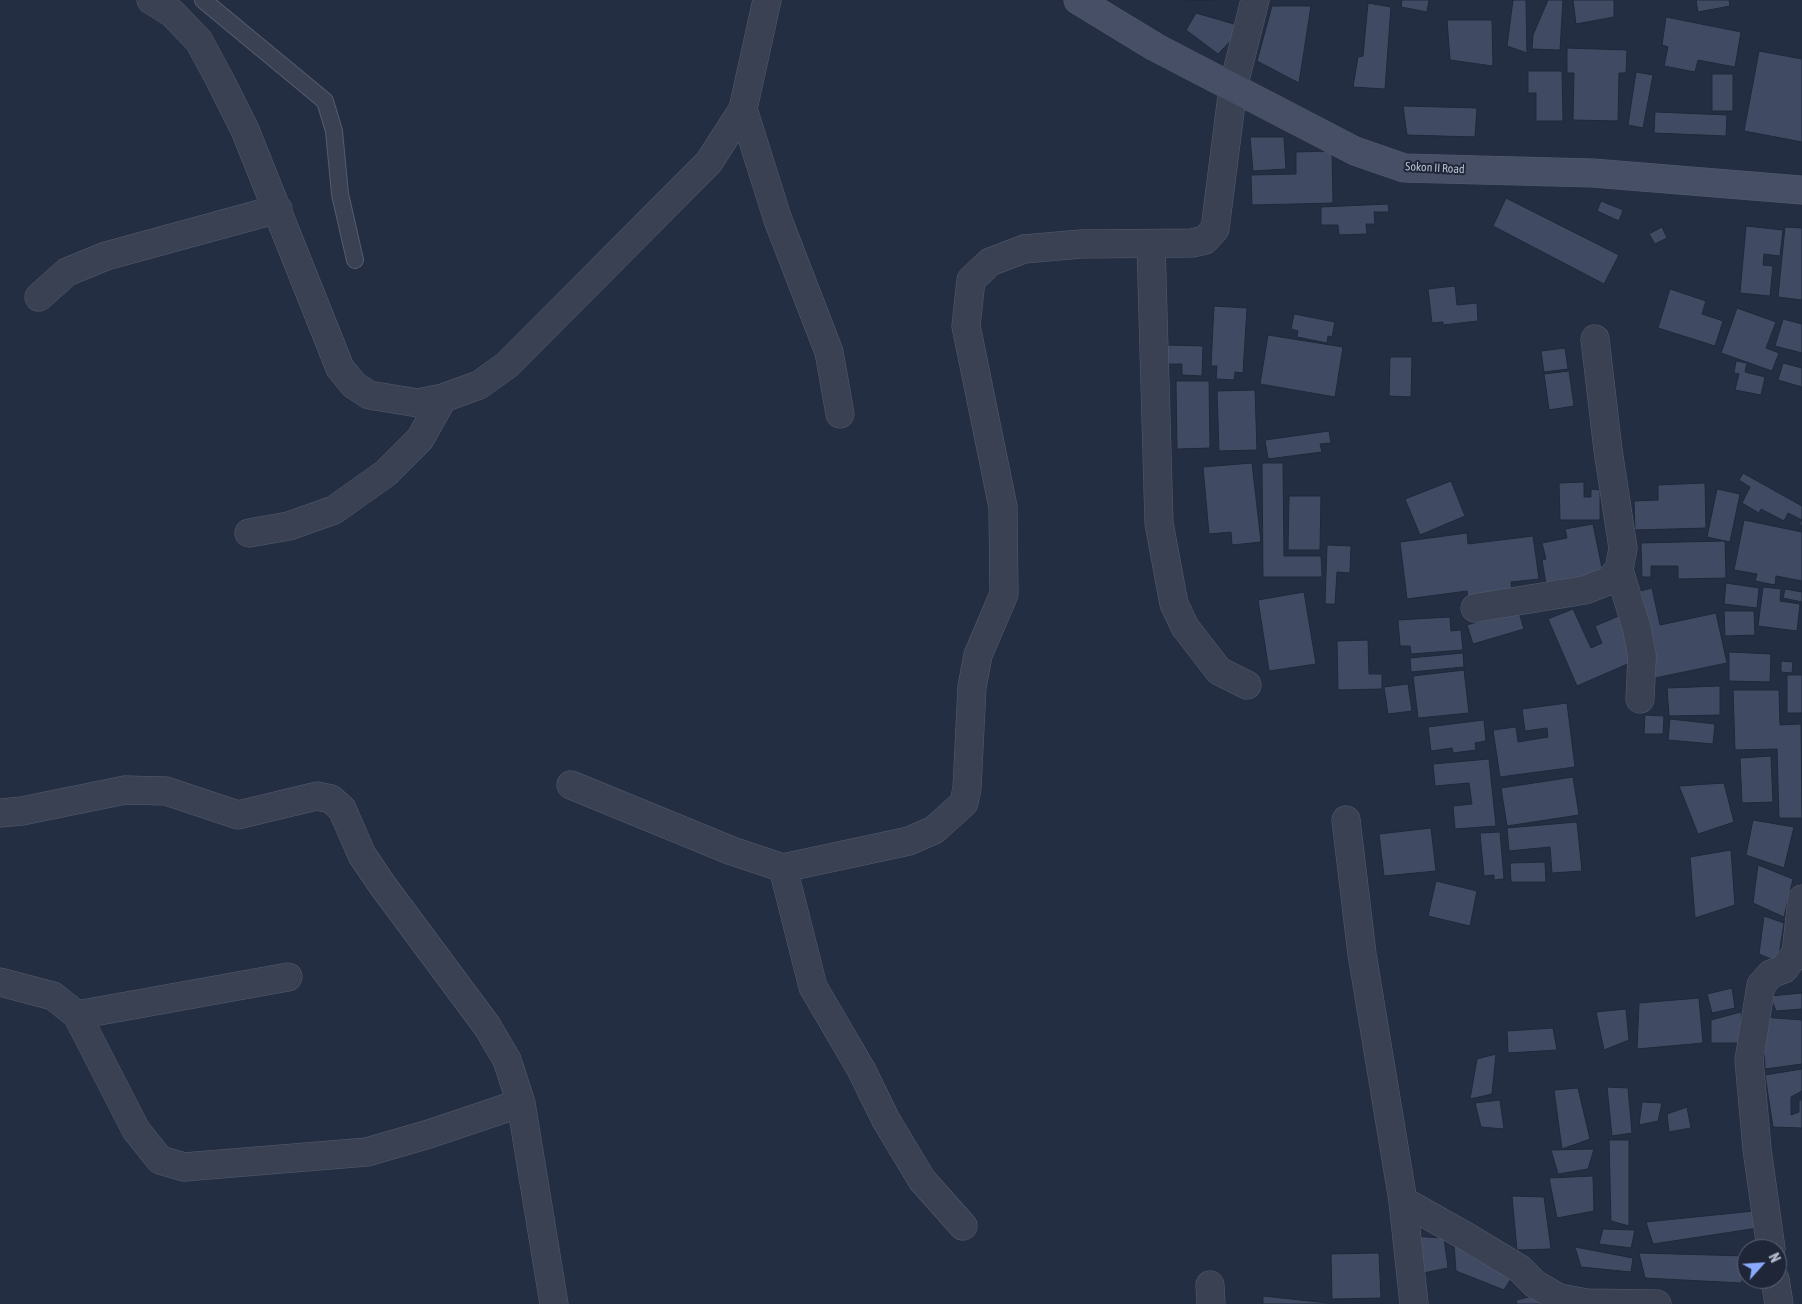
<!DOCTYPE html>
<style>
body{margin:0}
#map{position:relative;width:1802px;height:1304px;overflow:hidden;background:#242e43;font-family:"Asap Condensed",sans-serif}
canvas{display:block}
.north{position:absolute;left:1737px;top:1239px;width:50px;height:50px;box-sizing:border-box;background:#1e2638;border:1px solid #5b6274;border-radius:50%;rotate:64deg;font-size:14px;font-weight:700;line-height:20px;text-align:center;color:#b6bccd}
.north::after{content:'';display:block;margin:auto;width:18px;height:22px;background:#89aafe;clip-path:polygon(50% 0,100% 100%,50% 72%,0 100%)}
</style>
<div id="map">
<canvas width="1802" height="1304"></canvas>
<div class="north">N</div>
</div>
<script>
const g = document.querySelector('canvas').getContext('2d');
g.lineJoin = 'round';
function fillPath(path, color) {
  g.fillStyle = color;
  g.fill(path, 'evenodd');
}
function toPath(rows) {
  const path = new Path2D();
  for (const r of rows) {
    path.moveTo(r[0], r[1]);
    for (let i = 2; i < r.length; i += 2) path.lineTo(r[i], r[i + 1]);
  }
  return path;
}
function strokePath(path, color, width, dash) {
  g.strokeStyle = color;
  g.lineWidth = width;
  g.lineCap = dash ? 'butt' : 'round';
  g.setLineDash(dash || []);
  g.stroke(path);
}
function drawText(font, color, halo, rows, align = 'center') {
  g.font = font + ' "Asap Condensed",sans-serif';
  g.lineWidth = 4;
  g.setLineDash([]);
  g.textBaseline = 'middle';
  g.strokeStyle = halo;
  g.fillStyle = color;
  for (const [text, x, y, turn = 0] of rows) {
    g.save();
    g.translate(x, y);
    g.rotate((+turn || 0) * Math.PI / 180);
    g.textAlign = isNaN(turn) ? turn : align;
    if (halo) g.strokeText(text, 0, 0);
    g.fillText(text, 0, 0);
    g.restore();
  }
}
const building = toPath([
 [1182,0,1213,0,1182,1,1182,0],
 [1402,0,1429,0,1427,12,1401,7,1402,0],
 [1513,0,1526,0,1527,53,1507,46,1513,0],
 [1548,0,1563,0,1560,50,1532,49,1533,35,1548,0],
 [1573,0,1614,0,1614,17,1576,24,1573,0],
 [1696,0,1729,0,1730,6,1698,12,1696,0],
 [1368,3,1391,7,1385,89,1353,87,1358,57,1363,56,1368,3],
 [1272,6,1311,6,1299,83,1257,61,1272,6],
 [1196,13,1244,27,1218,54,1186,30,1196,13],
 [1666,17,1741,32,1735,67,1698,60,1695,72,1664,66,1668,47,1662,45,1666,17],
 [1447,20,1492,20,1493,66,1450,60,1447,20],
 [1567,48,1627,50,1626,73,1619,73,1618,121,1573,120,1574,73,1567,73,1567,48],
 [1759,51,1802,59,1802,142,1744,131,1759,51],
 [1528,71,1562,71,1563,121,1536,121,1536,93,1528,93,1528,71],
 [1636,72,1653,75,1643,128,1628,125,1636,72],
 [1712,74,1733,74,1733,111,1712,111,1712,74],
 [1403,106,1477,108,1475,137,1407,135,1403,106],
 [1655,112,1727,115,1726,136,1654,133,1655,112],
 [1250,137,1284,137,1286,169,1253,171,1250,137],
 [1332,151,1333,203,1252,205,1251,175,1296,174,1296,152,1332,151],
 [1506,198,1619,255,1604,284,1493,226,1506,198],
 [1601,201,1623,210,1619,221,1597,211,1601,201],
 [1388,204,1389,212,1374,212,1375,224,1366,224,1367,234,1339,235,1338,225,1321,225,1321,207,1388,204],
 [1746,226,1783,230,1780,256,1764,254,1763,265,1773,266,1770,296,1740,293,1746,226],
 [1662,227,1667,238,1655,244,1649,234,1662,227],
 [1785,227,1802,228,1802,300,1778,297,1785,227],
 [1455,286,1457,305,1477,303,1478,321,1443,325,1443,322,1432,323,1428,289,1455,286],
 [1670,289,1706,301,1702,314,1723,321,1715,346,1658,328,1670,289],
 [1214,306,1247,308,1243,373,1235,372,1234,380,1216,379,1217,366,1211,366,1214,306],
 [1737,308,1776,322,1766,348,1779,353,1772,371,1721,353,1737,308],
 [1294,314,1335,322,1332,337,1328,336,1327,343,1297,337,1298,331,1291,329,1294,314],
 [1783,319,1802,324,1802,353,1775,346,1783,319],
 [1268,335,1343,347,1335,397,1260,384,1268,335],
 [1167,345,1203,346,1202,376,1182,375,1182,364,1166,364,1167,345],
 [1565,348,1568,369,1544,372,1541,351,1565,348],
 [1390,357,1412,357,1411,397,1389,396,1390,357],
 [1736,361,1747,363,1745,372,1765,377,1761,395,1735,390,1739,374,1734,373,1736,361],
 [1783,363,1802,368,1802,387,1778,380,1783,363],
 [1569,371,1574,406,1549,410,1544,374,1569,371],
 [1176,381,1209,381,1210,448,1177,449,1176,381],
 [1255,390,1257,450,1219,451,1217,391,1255,390],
 [1329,431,1331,443,1320,444,1322,452,1268,459,1265,440,1329,431],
 [1252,463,1261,542,1232,545,1231,532,1209,534,1203,467,1252,463],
 [1262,463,1283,463,1284,556,1321,556,1322,577,1263,577,1262,463],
 [1743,473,1802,506,1802,526,1799,524,1802,520,1788,513,1784,521,1761,509,1759,513,1742,503,1750,487,1739,480,1743,473],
 [1451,481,1465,516,1420,535,1405,499,1451,481],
 [1584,482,1584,497,1591,497,1591,489,1600,490,1600,520,1560,520,1559,483,1584,482],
 [1705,483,1706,528,1635,530,1634,501,1658,500,1658,485,1705,483],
 [1717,489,1740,494,1730,542,1707,537,1717,489],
 [1289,496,1321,496,1320,550,1288,550,1289,496],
 [1744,520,1802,532,1802,581,1776,576,1775,585,1755,581,1757,574,1734,570,1744,520],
 [1593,524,1603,573,1546,584,1542,560,1546,559,1542,543,1567,538,1565,529,1593,524],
 [1467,533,1468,544,1533,536,1539,579,1511,582,1512,593,1468,598,1467,591,1407,599,1400,542,1467,533],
 [1725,541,1726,578,1678,579,1678,566,1651,566,1651,577,1642,577,1641,543,1725,541],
 [1327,545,1351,546,1350,573,1337,572,1335,604,1325,604,1327,545],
 [1726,583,1759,588,1757,608,1724,604,1726,583],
 [1763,587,1781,589,1780,601,1800,604,1797,631,1758,626,1763,587],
 [1652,588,1660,625,1716,613,1727,663,1655,678,1637,592,1652,588],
 [1785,589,1802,592,1802,602,1783,598,1785,589],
 [1304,592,1316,664,1269,671,1258,600,1304,592],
 [1518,609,1524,629,1473,644,1467,625,1518,609],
 [1573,609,1591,648,1602,643,1595,626,1619,616,1639,659,1577,686,1548,619,1573,609],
 [1724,611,1754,611,1755,635,1725,636,1724,611],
 [1450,617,1451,631,1461,630,1463,650,1411,654,1410,646,1400,646,1398,620,1450,617],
 [1368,640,1369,674,1382,674,1382,689,1338,690,1337,641,1368,640],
 [1729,652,1771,654,1770,682,1729,681,1729,652],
 [1463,653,1464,667,1411,672,1410,658,1463,653],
 [1781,661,1793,662,1792,673,1781,672,1781,661],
 [1464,670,1469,713,1418,718,1413,676,1464,670],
 [1787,675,1802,675,1802,713,1787,713,1787,675],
 [1408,684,1412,711,1388,714,1384,687,1408,684],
 [1720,686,1720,715,1669,716,1667,688,1720,686],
 [1733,690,1779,690,1780,725,1801,724,1802,818,1779,818,1777,749,1735,750,1733,690],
 [1567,703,1575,767,1500,777,1493,730,1516,727,1518,742,1548,737,1547,728,1525,731,1522,709,1567,703],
 [1645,715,1664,716,1663,734,1644,734,1645,715],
 [1670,719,1715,724,1713,744,1668,740,1670,719],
 [1484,720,1486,741,1475,743,1476,750,1453,753,1452,748,1431,751,1428,727,1484,720],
 [1771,756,1773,802,1742,803,1740,758,1771,756],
 [1489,759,1496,826,1455,829,1453,806,1472,804,1469,783,1435,786,1433,764,1489,759],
 [1573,777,1579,815,1507,826,1501,788,1573,777],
 [1724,783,1734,822,1698,834,1679,786,1724,783],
 [1753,820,1794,827,1784,868,1746,855,1753,820],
 [1577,822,1582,871,1552,873,1550,847,1509,851,1507,828,1577,822],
 [1431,828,1436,871,1384,876,1379,834,1431,828],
 [1500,832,1504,879,1494,880,1494,875,1484,876,1480,833,1500,832],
 [1731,850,1735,905,1695,918,1690,857,1731,850],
 [1545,862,1546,882,1511,882,1510,863,1545,862],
 [1758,865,1793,879,1784,917,1753,903,1758,865],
 [1436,881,1477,891,1470,926,1428,916,1436,881],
 [1764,916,1784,923,1778,962,1759,954,1764,916],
 [1732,988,1735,1008,1712,1013,1707,994,1732,988],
 [1802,993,1802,1009,1776,1011,1770,996,1802,993],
 [1699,998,1703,1043,1637,1049,1639,1003,1699,998],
 [1626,1009,1629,1040,1604,1050,1596,1012,1626,1009],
 [1741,1012,1743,1043,1711,1043,1711,1020,1741,1012],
 [1763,1017,1802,1020,1802,1064,1765,1069,1763,1017],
 [1553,1028,1557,1050,1508,1053,1507,1031,1553,1028],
 [1496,1054,1492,1094,1470,1099,1477,1059,1496,1054],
 [1802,1069,1802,1091,1791,1097,1791,1115,1799,1112,1799,1100,1802,1100,1802,1128,1773,1127,1765,1075,1802,1069],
 [1607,1087,1628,1088,1632,1133,1612,1136,1607,1087],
 [1578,1088,1590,1139,1562,1149,1554,1090,1578,1088],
 [1500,1100,1504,1129,1481,1127,1475,1103,1500,1100],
 [1642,1102,1662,1103,1658,1121,1639,1125,1642,1102],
 [1687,1107,1691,1128,1669,1132,1667,1114,1687,1107],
 [1609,1140,1629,1140,1629,1226,1611,1221,1609,1140],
 [1594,1149,1588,1169,1558,1174,1551,1150,1594,1149],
 [1593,1176,1594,1211,1557,1218,1549,1178,1593,1176],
 [1512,1196,1544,1197,1551,1249,1517,1250,1512,1196],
 [1754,1211,1758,1228,1653,1244,1646,1222,1754,1211],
 [1603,1229,1635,1230,1631,1248,1599,1244,1603,1229],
 [1409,1236,1444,1238,1448,1268,1414,1275,1409,1236],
 [1454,1244,1515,1272,1504,1290,1456,1271,1454,1244],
 [1575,1247,1633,1258,1631,1272,1581,1267,1575,1247],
 [1379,1253,1381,1298,1332,1299,1331,1254,1379,1253],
 [1639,1253,1747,1256,1747,1272,1741,1283,1645,1278,1639,1253],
 [1538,1295,1541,1304,1517,1304,1516,1300,1538,1295],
 [1263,1296,1328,1303,1328,1304,1263,1304,1263,1296]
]);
const lane = toPath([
 [203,0,325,101,334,131,340,194,355,260]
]);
const street = toPath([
 [151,0,172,13,199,41,220,80,245,130,340,368,354,385,369,395,418,403,443,398,479,385,507,365,709,162,743,109,767,0],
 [743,109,778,220,829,352,840,414],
 [1151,244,1159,523,1174,604,1185,627,1219,671,1247,685],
 [39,297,67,272,106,256,278,209],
 [249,533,289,526,334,510,386,473,420,439,443,398],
 [1619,570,1637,629,1642,656,1640,699],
 [1475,608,1585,590,1608,581,1619,570,1623,548,1608,450,1595,339],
 [571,785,732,851,783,868,909,841,934,830,964,803,967,788,972,687,978,655,1004,594,1003,507,966,326,971,280,990,262,1024,249,1081,244,1192,243,1205,240,1215,229,1233,88,1255,0],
 [0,813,22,811,125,790,166,791,238,815,317,796,331,799,342,809,362,855,383,886,487,1026,507,1060,521,1103,554,1304],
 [1346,820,1362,954,1403,1201,1414,1304],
 [783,868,813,987,861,1069,886,1120,922,1180,963,1226],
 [0,982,53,996,77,1015,136,1130,160,1160,184,1167,367,1152,429,1134,521,1103],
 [77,1015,288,977],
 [1403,1201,1467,1237,1520,1269,1535,1284,1559,1298,1587,1303,1657,1304],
 [1771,1249,1757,1149,1749,1060,1761,985,1771,974,1784,969,1796,953,1802,899],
 [1775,1279,1779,1304],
 [1210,1285,1211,1304]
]);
const secondary = toPath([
 [1078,0,1155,47,1355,151,1404,168,1593,173,1802,190]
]);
const streetNames = [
 ["Sokon II Road",1435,168,3]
];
fillPath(building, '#404b63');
strokePath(building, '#20283a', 1);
strokePath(lane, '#545c6d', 18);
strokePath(street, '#545c6d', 29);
strokePath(secondary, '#545c6d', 29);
strokePath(lane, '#394153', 16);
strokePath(street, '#394153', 28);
strokePath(secondary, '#474f66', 28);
drawText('12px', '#b6bccd', '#1e2638', streetNames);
</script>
